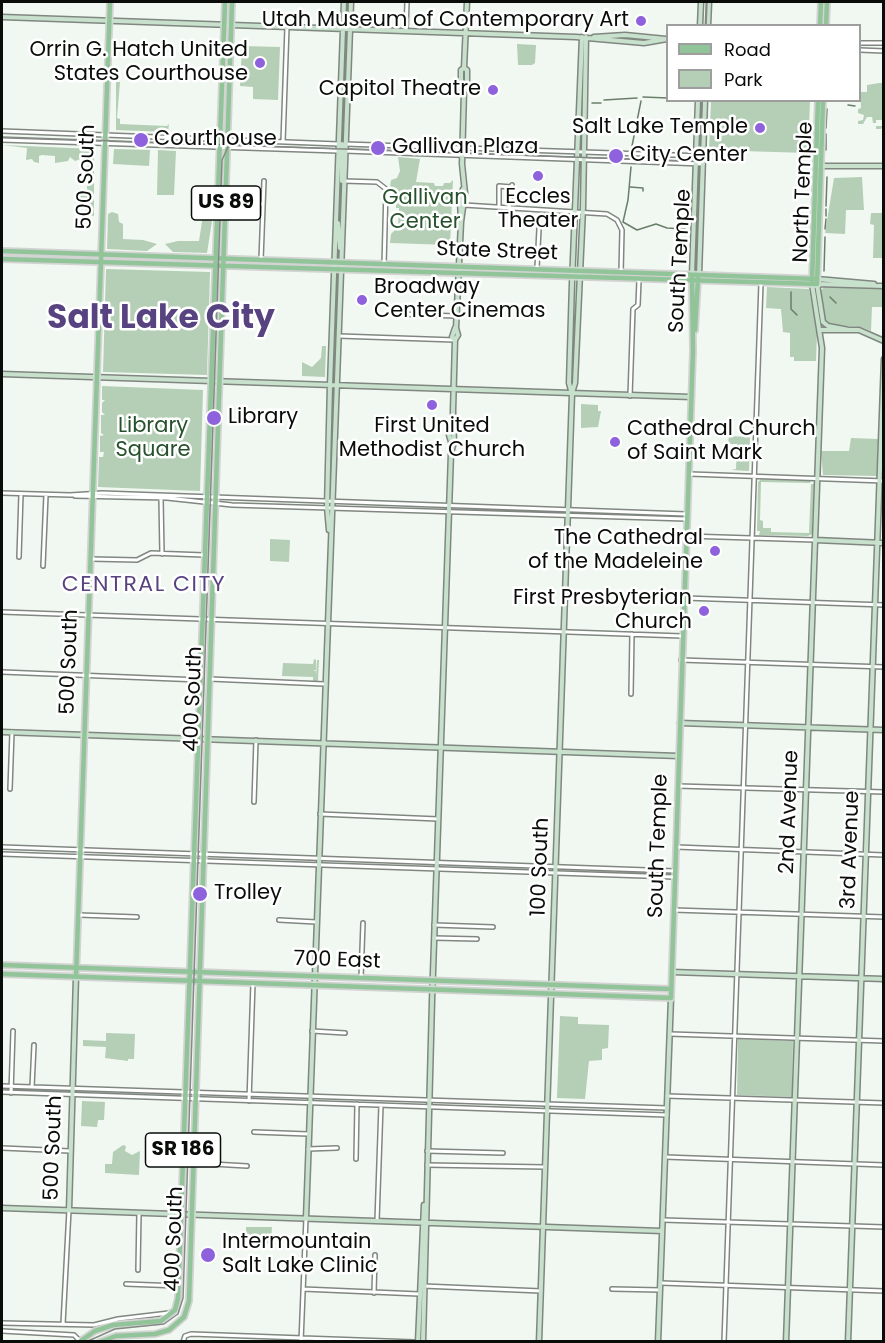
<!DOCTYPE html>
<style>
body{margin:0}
#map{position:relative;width:885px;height:1343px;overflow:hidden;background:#f1f8f1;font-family:Poppins,sans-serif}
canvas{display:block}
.frame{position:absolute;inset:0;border:3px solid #0a0c0a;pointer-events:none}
.legend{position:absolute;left:666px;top:24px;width:195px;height:78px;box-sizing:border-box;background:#fff;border:2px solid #9d9e9d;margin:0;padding:8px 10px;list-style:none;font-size:18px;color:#0a0c0a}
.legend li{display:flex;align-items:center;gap:12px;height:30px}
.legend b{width:30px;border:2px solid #9d9e9d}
</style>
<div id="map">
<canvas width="885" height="1343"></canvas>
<div class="frame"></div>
<ul class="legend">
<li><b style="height:8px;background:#91c498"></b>Road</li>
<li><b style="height:16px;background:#b4cfb6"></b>Park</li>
</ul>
</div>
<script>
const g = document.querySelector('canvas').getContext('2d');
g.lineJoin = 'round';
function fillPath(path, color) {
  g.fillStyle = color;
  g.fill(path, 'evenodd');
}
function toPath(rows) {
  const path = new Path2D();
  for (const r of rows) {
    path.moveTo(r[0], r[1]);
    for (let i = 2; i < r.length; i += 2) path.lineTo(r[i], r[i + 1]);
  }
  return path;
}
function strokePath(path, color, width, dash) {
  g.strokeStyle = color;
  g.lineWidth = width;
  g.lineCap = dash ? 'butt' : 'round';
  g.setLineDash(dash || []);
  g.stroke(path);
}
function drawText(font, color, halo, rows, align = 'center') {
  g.font = font + ' Poppins,sans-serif';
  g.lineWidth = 5;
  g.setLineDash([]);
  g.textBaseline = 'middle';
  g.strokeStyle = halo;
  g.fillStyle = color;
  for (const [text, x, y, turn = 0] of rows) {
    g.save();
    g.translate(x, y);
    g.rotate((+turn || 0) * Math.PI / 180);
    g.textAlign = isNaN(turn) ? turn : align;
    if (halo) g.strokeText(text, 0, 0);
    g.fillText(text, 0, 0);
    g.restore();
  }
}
const green = toPath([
 [517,44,536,45,535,63,532,65,518,65],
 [242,46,280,47,278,100,253,99,253,87,240,86],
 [116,82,120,82,117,118,120,119,120,124,167,126,169,124,168,132,116,130],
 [879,83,883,83,884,125,881,129,876,129,876,126,882,126,882,120,876,120,876,123,873,123,872,117,867,117,863,124,858,124,858,121,863,120,864,115,858,113,858,109,861,108,860,92,867,92,867,85],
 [711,101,810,101,808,153,709,150],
 [2,145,94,149,94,216,86,214,86,204,77,203,80,198,78,189,87,189,87,179,80,178,80,170,89,166,83,158,75,161,70,157,68,161,55,163,55,156,42,155,39,156,39,163,34,162,32,159,26,160,27,148],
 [114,149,150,150,149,166,113,164],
 [158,150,176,151,174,195,157,195],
 [398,157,420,159,416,182,434,183,435,186,443,186,444,183,450,183,453,180,450,245,390,243,391,234,398,227,399,208,396,208,396,201,388,201,391,180,397,178,400,171],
 [862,177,864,210,846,210,845,234,825,233,834,178],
 [112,212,118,214,119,222,123,224,123,239,143,240,157,244,147,251,107,249,108,214],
 [871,213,883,213,883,258,873,258,874,225,870,224],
 [203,215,213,215,207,253,173,252,165,244,178,241,199,241],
 [106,269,210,272,207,375,103,372],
 [767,287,809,289,817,332,816,361,794,361,794,357,790,357,790,333,783,332,781,309,766,308],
 [824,287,883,288,883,307,872,307,871,331,861,327,831,325,825,322,819,293],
 [322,346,326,346,325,377,302,376,302,362,312,367,321,358],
 [102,386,203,390,200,491,98,487,99,457,103,457,104,452,100,452,100,436,104,435,101,433,101,415,105,415,102,412,102,403,105,400,102,400],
 [581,404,598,405,598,411,601,411,598,427,581,428],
 [729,436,750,437,749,471,731,470,736,469,737,444,728,444],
 [851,438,878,439,877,476,823,475,821,451,849,451],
 [761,479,811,481,810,483,761,482,760,520,763,521,763,528,771,528,771,532,809,533,811,484,814,484,812,534,808,536,759,535,760,531,757,531,758,482],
 [270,539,290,540,289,562,270,561],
 [314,659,316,660,316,670,313,670,316,671,316,677,317,660,319,660,318,681,313,682,313,677,282,676,283,663,313,664],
 [560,1016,578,1017,578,1024,609,1025,608,1048,602,1049,602,1060,589,1061,585,1099,557,1098],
 [106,1033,135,1034,134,1059,128,1059,128,1061,105,1058,106,1047,83,1046,83,1040,106,1041],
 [738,1039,793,1041,792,1097,737,1095],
 [82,1101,105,1102,104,1120,98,1120,97,1127,81,1126],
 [123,1145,126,1146,125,1151,132,1155,140,1151,139,1175,105,1173,105,1164,112,1164,113,1152],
 [246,1227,272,1227,271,1241,267,1244,246,1242]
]);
const stream = toPath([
 [643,97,668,98],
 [604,100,637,98],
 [827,101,827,100],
 [592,103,601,103],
 [848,105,855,106],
 [826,128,827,109],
 [632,146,641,101],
 [826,150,826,134],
 [631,167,628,200,623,222,637,230,656,224,667,228,685,229],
 [630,187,643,188,643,191],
 [826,206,827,177],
 [826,216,826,209],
 [825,229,826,219],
 [824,271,825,237],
 [791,292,791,309,797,315],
 [830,297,836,303]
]);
const streetTunnel = toPath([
 [539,229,539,213]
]);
const street = toPath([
 [406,31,407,2],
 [860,43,884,43],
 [860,50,884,51],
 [2,131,338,144],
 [2,140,338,151],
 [283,142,287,27],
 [345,144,703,156],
 [345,151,703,164],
 [344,181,377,182,386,189,384,265],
 [226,203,263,204],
 [464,205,607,214,617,220,622,230,621,273],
 [499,206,499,186,511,187],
 [509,207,512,185],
 [261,260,264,181],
 [537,268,539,229],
 [398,314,456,316],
 [339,336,455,340],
 [630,396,633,309,638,305,639,280],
 [690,474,884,481],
 [2,493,70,495,102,493,686,514],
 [75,496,167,498,232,505,686,519],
 [161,499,162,554],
 [687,536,815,540],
 [19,557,21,494],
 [91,559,137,560,151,553,204,555],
 [43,566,46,495],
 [685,598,884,605],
 [2,612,682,636],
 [681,660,884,667],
 [2,672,200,680],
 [210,679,324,684],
 [631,694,632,634],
 [678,786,884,792],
 [10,789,12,732],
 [254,802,256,740],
 [320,814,438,819],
 [2,847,675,871],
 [676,847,884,855],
 [2,854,674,877],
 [674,910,884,917],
 [79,915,137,917],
 [279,920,316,922],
 [434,925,493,927],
 [434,938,477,939],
 [361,978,363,923],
 [312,1031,345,1033],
 [670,1034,884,1041],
 [2,1086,667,1108],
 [32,1087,34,1045],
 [2,1092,667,1115],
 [11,1093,13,1031],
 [667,1096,884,1103],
 [249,1101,253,983],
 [254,1132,308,1134],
 [2,1148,70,1151],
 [308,1149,337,1148],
 [427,1151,503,1153],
 [665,1157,884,1165],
 [356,1159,357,1104],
 [195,1163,247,1166],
 [427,1165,545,1167],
 [663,1220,884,1227],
 [377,1221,381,1105],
 [138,1270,139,1213],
 [661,1283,884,1291],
 [126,1284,179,1286],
 [423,1286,541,1291],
 [303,1289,419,1294],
 [612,1289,660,1290],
 [374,1293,375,1255],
 [2,1323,94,1325,118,1319,169,1313],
 [63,1324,69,1210],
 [2,1331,74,1335,80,1341],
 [183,1342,185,1336,191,1334,414,1342],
 [301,1342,306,1218],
 [724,1342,761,283]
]);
const secondary = toPath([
 [2,17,576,37,644,43,667,39],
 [700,26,701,2],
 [708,26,709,2],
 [594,37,625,35,666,39],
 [464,91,467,88,467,70,464,68,467,2],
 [342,144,342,181],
 [819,166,884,166],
 [461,222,465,193,462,164,464,91,461,90,461,70,464,68],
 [338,223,340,248],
 [692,275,698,100],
 [699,275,705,100],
 [817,279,874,284],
 [821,330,859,330,884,341],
 [849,330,828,326,823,322,817,284,884,286],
 [455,340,452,337,455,328],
 [2,374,691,397],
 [572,393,575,383,583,208,586,37],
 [452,445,449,435,452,427],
 [329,530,327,507,330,385,344,2],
 [815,540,884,543],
 [680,723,884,730],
 [2,732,678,756],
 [672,972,884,979],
 [2,1208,662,1231],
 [69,1210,76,977],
 [306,1218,351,2],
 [418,1342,424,1205],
 [423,1342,432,1001,451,453,454,442,453,411,455,340,458,335,456,328,461,222,460,200,463,189],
 [539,1342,572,394,569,383,572,283,582,37],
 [658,1342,671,998],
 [786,1342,822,348,812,284],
 [848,1342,884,359]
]);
const primary = toPath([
 [820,26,821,2],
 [826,26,827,2],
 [2,251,817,279],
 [2,259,817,284,823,100],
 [812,281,818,100],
 [695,330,698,278],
 [2,965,671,989],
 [2,974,671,998,693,351,692,275],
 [76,977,110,2],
 [79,1342,95,1331,113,1325,161,1321,175,1310,178,1298,225,2],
 [100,1342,116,1336,155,1334,169,1330,184,1317,189,1301,232,2]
]);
const tram = toPath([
 [706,26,707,2],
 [2,137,684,161,693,158,700,148,702,100],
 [86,1342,115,1329,164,1324,178,1314,183,1298,222,160,228,147,247,143]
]);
const markers = [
 [641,21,6,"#8d62dc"],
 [260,63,6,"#8d62dc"],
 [493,90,6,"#8d62dc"],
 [760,128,6,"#8d62dc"],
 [141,140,8,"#8d62dc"],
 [378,148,8,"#8d62dc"],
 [616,156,8,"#8d62dc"],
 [538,176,6,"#8d62dc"],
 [362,300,6,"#8d62dc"],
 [432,405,6,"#8d62dc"],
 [214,418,8,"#8d62dc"],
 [615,442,6,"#8d62dc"],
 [715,551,6,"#8d62dc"],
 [704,611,6,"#8d62dc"],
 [200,894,8,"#8d62dc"],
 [208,1255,8,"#8d62dc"]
];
const shields = [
 [226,203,69],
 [183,1150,75]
];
const shieldNames = [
 ["US 89",226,203],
 ["SR 186",183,1150]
];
const poiNames = [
 ["Utah Museum of Contemporary Art",629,21,"right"],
 ["Orrin G. Hatch United",248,51,"right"],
 ["States Courthouse",248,75,"right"],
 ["Capitol Theatre",481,90,"right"],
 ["Salt Lake Temple",748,128,"right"],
 ["Courthouse",154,140],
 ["Gallivan Plaza",392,148],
 ["City Center",630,156],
 ["Eccles",538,198,"center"],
 ["Theater",538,222,"center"],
 ["Broadway",374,288],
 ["Center Cinemas",374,312],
 ["Library",228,418],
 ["First United",432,427,"center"],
 ["Methodist Church",432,451,"center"],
 ["Cathedral Church",627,430],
 ["of Saint Mark",627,454],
 ["The Cathedral",703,539,"right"],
 ["of the Madeleine",703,563,"right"],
 ["First Presbyterian",692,599,"right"],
 ["Church",692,623,"right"],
 ["Trolley",214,894],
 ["Intermountain",222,1243],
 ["Salt Lake Clinic",222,1267]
];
const streetNames = [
 ["500 South",87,177,-88],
 ["North Temple",804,192,-88],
 ["State Street",497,252,2],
 ["South Temple",681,261,-87],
 ["500 South",70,662,-88],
 ["400 South",194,699,-88],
 ["2nd Avenue",790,812,-88],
 ["South Temple",659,846,-88],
 ["3rd Avenue",851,850,-88],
 ["100 South",541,867,-88],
 ["700 East",337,961,2],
 ["500 South",54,1148,-88],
 ["400 South",175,1239,-88]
];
const parkNames = [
 ["Gallivan",425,199],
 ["Center",425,223],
 ["Library",153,427],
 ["Square",153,451]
];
const neighbourhoodNames = [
 ["CENTRAL CITY",144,585]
];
const townNames = [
 ["Salt Lake City",161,320]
];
fillPath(green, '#b4cfb6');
strokePath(stream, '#6a7e6b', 1.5);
strokePath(streetTunnel, '#ced5ce', 3, [3, 1.5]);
strokePath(street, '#808780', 6);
strokePath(secondary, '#808780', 7);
strokePath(primary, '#d3d3d3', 8);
strokePath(street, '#fff', 3);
strokePath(secondary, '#c8e1cc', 4);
strokePath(primary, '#91c498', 4.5);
strokePath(tram, '#868a86', 1.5);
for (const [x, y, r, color] of markers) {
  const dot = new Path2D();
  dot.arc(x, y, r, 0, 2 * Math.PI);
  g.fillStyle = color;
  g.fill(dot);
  strokePath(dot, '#fff', 2);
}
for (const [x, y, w] of shields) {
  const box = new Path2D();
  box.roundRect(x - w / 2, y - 17, w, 34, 4.5);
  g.fillStyle = '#fff';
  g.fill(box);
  strokePath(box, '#0a0c0a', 1.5);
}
drawText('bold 20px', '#0a0c0a', null, shieldNames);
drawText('21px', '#0a0c0a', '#fff', poiNames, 'left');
drawText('21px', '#0a0c0a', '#fff', streetNames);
drawText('21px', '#27512c', '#fff', parkNames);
g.letterSpacing = '1.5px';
drawText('22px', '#574380', '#fff', neighbourhoodNames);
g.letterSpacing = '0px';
drawText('bold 33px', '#574380', '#fff', townNames);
</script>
